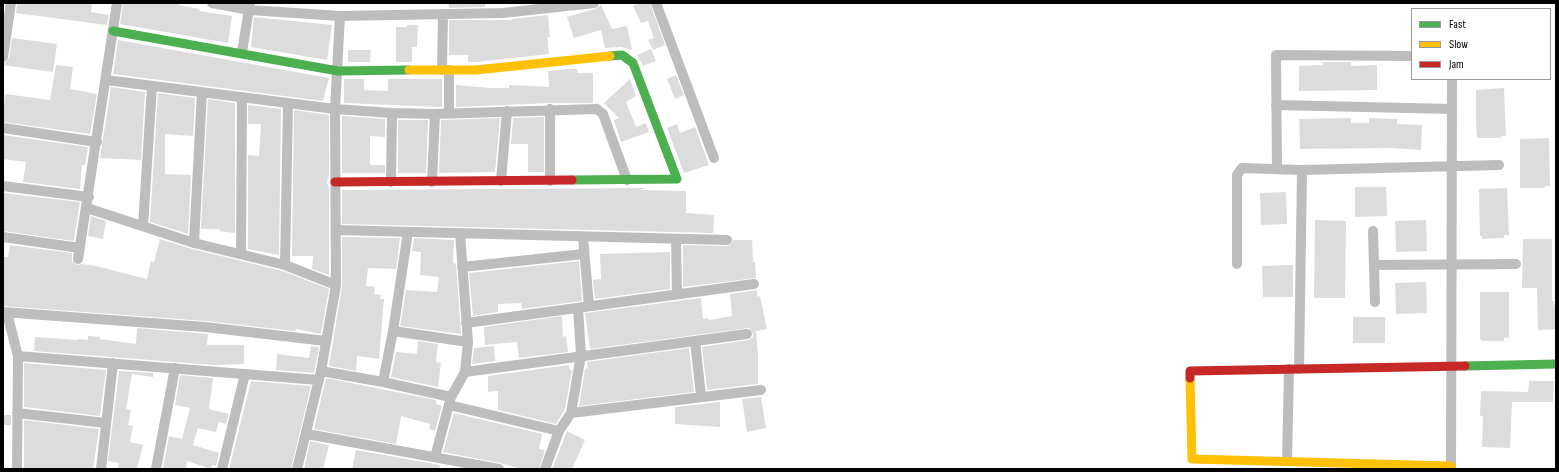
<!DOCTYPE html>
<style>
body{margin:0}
#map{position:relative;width:1559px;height:472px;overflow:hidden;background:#fff;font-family:"Sofia Sans Condensed",sans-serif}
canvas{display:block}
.frame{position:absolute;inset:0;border:4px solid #000;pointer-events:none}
.legend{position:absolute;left:1411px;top:8px;width:140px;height:72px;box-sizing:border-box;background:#fff;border:1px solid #999;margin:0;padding:5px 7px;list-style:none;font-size:12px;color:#000}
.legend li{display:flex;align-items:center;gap:8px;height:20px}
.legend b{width:20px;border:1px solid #999}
</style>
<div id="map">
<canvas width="1559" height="472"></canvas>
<div class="frame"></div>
<ul class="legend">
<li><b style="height:5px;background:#4caf50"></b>Fast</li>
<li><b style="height:5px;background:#ffc107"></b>Slow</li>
<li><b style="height:5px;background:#c62828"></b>Jam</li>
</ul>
</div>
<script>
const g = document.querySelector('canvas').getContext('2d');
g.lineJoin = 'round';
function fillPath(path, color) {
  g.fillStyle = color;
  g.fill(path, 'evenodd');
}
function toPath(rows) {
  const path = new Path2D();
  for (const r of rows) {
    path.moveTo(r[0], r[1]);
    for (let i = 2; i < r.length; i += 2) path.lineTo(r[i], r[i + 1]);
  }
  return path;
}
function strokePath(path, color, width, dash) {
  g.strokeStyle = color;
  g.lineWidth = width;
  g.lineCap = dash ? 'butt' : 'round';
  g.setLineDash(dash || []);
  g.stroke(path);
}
const building = toPath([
 [17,3,92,3,91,12,109,15,107,25,16,13],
 [123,3,179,3,178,5,200,9,199,11,232,16,228,43,120,24],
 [448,3,485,3,485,7,449,8],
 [641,3,650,3,665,45,653,50,648,40,654,38,648,21,641,23,633,6],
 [601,5,612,29,627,26,632,50,621,47,605,48,601,30,574,38,567,17,595,9],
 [548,15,550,37,547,37,549,54,476,62,468,62,468,55,449,55,449,20,512,20,512,19],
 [254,17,332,25,327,60,251,47],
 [407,25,418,25,417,47,412,47,412,62,396,62,396,27,407,27],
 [12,38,57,44,53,72,3,65,9,58],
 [118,40,329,78,323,101,113,74],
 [651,49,656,61,643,66,637,55],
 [348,50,371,50,370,62,348,62],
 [1323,62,1351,62,1351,66,1377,65,1377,90,1299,91,1299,66,1323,65],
 [56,65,73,67,70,89,97,94,90,134,3,122,5,94,50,100],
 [569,69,577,69,577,73,593,73,593,103,550,103,456,107,456,85,491,88,509,88,509,85,549,87,548,71],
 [676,75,684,95,675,99,667,79],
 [344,79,364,79,364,90,388,91,388,79,442,79,442,107,344,103],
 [630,79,636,96,626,102,636,127,646,123,649,132,621,142,614,120,619,118,604,103],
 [111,87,145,92,141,160,100,158],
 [1504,88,1506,136,1501,136,1501,138,1479,138,1477,137,1476,121,1476,90],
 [158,93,195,98,193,136,165,134,165,174,191,175,188,234,150,222],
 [208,99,235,103,235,233,219,231,220,229,201,229],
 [248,105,281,109,279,255,248,249,248,155,259,156,261,124,248,124],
 [294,110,329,115,329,176,327,182,329,188,329,275,312,269,313,256,292,256],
 [342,116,385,119,385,137,370,136,370,165,385,165,385,173,342,173],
 [544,117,544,172,528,172,528,144,511,144,513,118],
 [500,118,495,172,439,173,441,120],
 [1351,118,1351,123,1369,123,1369,118,1397,119,1397,124,1422,125,1421,150,1390,148,1300,149,1299,119],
 [398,120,428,120,426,173,398,173],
 [677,124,680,133,695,127,709,165,684,173,667,128],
 [3,135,88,147,85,165,82,165,80,189,23,182,26,162,3,159],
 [1549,138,1550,186,1545,186,1545,188,1520,188,1520,139],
 [1355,187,1386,187,1387,216,1355,217],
 [646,188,641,190,686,191,686,213,714,215,713,233,342,224,342,190],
 [1507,188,1509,235,1504,235,1504,238,1482,239,1482,236,1480,236,1479,189],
 [1286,192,1287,224,1261,225,1260,193],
 [3,193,80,202,74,241,3,231],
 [91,216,106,221,103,239,88,236],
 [1315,220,1346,221,1345,298,1314,298],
 [1426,220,1427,251,1396,252,1395,221],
 [342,237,400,238,396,269,368,268,366,286,375,287,374,294,381,295,380,299,384,299,379,359,357,356,356,371,329,366,342,286],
 [414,238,454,240,453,263,456,264,461,334,400,326,406,290,437,292,439,277,420,275,421,252,412,251],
 [160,239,192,249,283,271,329,289,321,334,296,329,295,331,206,321,3,306,3,257,8,257,10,245,72,253,72,261,77,265,82,264,96,266,147,279,151,261,154,262],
 [1523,239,1552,239,1552,301,1554,301,1554,305,1556,305,1556,329,1538,330,1537,288,1522,288],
 [733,240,752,240,753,262,755,262,756,278,683,287,683,245,727,246,730,245],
 [670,252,670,289,595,299,593,280,601,279,600,254],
 [579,261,582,301,522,309,521,303,498,304,498,312,473,316,469,273],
 [1293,265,1293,297,1263,297,1262,266],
 [1426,282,1427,313,1396,314,1395,283],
 [757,290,757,297,760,296,767,329,756,331,758,355,758,384,707,390,702,347,748,340,753,337,753,334,749,328,590,349,585,313,701,298,703,319,708,318,709,320,732,316,730,294],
 [1480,292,1509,292,1509,338,1504,338,1504,341,1482,341,1480,339],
 [562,316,563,337,566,336,568,352,519,358,517,342,485,345,484,327],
 [1353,317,1385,317,1385,343,1353,343],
 [137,328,208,334,207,345,244,345,244,364,214,365,34,351,35,337,78,340,78,339,88,340,88,336,100,337,100,339,136,344],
 [418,341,438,344,436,362,441,363,438,387,391,377,396,352,417,354],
 [311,346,319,347,314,373,276,370,277,354,309,358],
 [494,346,495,361,472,364,474,348],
 [689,348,694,392,579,406,585,369,588,368,587,362],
 [24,363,106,370,100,416,24,407],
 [569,365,570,370,572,370,565,409,556,424,498,410,498,391,488,392,488,376],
 [119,371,153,373,153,377,132,374,126,409,131,410,128,425,133,426,130,442,143,445,137,469,117,469,119,463,108,461],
 [180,375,213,378,209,409,229,414,226,424,219,422,216,432,198,428,193,445,219,453,216,466,212,465,211,469,187,461,186,469,163,469,169,436,182,439,190,408,175,405],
 [326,378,436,400,436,404,442,406,435,431,429,429,430,424,401,416,396,444,314,429],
 [251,381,311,386,291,469,229,469],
 [1529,381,1554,381,1553,402,1512,402,1510,448,1482,447,1483,416,1480,416,1481,391,1528,392],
 [761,397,766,428,747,432,742,399],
 [720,402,720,427,675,424,675,407],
 [454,413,542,434,539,449,545,450,539,469,521,469,500,463,443,452],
 [3,415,11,415,11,425,3,425],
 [24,420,99,429,93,469,24,469],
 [567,431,585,440,572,469,552,469],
 [310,441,329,445,323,469,304,469],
 [356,450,440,465,439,469,352,469]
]);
const street = toPath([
 [212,3,250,10,340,16,503,13,594,3],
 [656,3,714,158],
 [242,52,250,3],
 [3,57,11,3],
 [442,70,443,14],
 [449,70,449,113],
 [106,80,335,109,392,113,435,114,597,109,603,114,627,180],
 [1276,105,1452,109],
 [3,128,97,142],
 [1277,169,1276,55,1412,56],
 [501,181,507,111],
 [550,181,550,109],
 [391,182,392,113],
 [432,182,435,114],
 [3,186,89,197],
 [87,208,194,243,285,265,336,285],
 [143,226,152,86],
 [336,230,727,240],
 [1373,231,1375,302],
 [3,237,80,248],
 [583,237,589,306],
 [676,240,677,294],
 [194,243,202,92],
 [241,254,242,97],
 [78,259,117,3],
 [1237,264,1237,175,1242,168,1302,170,1499,165],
 [285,265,288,103],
 [1374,265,1516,264],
 [462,267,584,254],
 [3,312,205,327,326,341],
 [7,313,18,356,17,469],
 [466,323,754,284],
 [393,331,468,342],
 [695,341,701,396],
 [18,356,319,380],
 [1299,369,1302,170],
 [321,371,383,382,451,397],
 [465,372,747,334],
 [383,382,393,331,408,232],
 [449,405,559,431],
 [17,413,106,423],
 [571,413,761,390],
 [307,434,499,469],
 [435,457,451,397,465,372,468,342,460,233],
 [1287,461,1289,369],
 [101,469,113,363],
 [156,469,175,368],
 [222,469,245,374],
 [297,469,321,371,336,285,335,109,340,16],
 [545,469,559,431,571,413,581,355,578,308],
 [1451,469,1452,79]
]);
const fast = toPath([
 [113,31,338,71,409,70],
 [572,180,677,179,633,63,622,55,610,56],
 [1465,366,1556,364]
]);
const slow = toPath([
 [409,70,476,70,610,56],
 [1190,378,1192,459,1451,466]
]);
const jam = toPath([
 [335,182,572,180],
 [1190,378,1190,371,1465,366]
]);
fillPath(building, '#dcdcdc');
strokePath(street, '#bdbdbd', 10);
strokePath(fast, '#4caf50', 9);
strokePath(slow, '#ffc107', 9);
strokePath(jam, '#c62828', 9);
</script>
